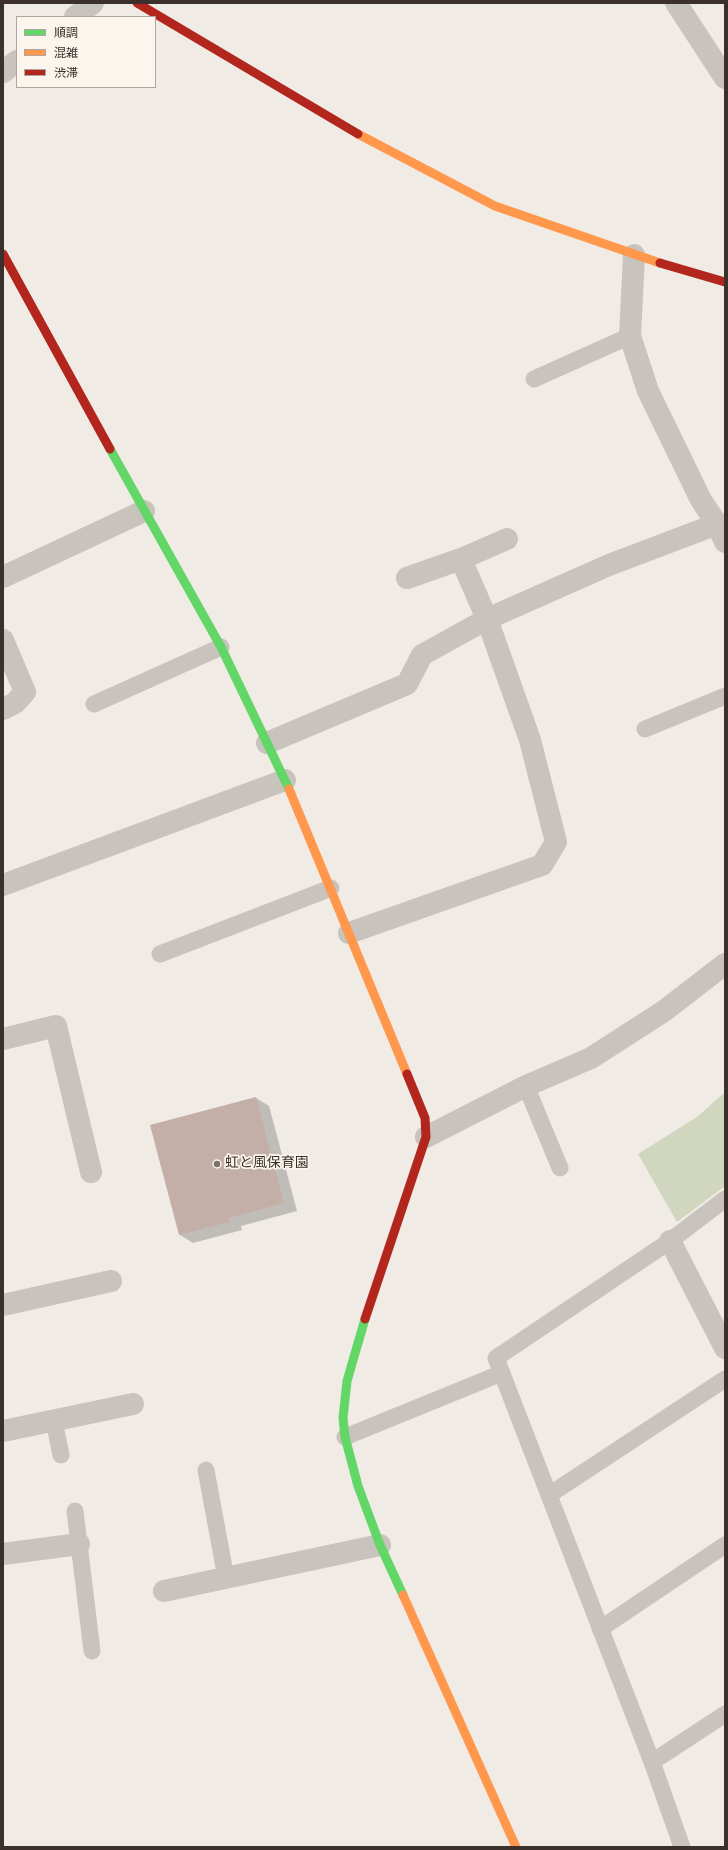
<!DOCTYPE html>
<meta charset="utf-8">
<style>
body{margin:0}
#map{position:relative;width:728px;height:1850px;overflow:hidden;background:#f0ebe5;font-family:Overpass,"Noto Sans JP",sans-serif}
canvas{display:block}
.frame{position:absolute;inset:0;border:4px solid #3b302b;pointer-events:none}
.legend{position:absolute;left:16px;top:16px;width:140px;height:72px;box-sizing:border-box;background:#fbf5ee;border:1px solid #aea6a0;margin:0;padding:5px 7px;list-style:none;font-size:12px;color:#3b302b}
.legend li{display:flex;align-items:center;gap:8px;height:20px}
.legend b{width:20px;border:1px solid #aea6a0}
</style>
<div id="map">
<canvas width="728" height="1850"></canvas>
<div class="frame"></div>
<ul class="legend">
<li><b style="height:5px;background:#63d668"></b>順調</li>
<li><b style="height:5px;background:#ff974d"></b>混雑</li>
<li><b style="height:5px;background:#b3261e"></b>渋滞</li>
</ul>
</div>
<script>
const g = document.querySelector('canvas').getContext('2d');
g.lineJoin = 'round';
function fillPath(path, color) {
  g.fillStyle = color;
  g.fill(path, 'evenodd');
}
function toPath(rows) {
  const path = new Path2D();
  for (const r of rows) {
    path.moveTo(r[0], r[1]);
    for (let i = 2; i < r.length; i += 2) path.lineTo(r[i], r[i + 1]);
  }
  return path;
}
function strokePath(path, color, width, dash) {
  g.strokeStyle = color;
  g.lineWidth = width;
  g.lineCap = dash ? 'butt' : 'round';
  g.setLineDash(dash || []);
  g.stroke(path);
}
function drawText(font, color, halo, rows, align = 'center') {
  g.font = font + ' Overpass,"Noto Sans JP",sans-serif';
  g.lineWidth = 3.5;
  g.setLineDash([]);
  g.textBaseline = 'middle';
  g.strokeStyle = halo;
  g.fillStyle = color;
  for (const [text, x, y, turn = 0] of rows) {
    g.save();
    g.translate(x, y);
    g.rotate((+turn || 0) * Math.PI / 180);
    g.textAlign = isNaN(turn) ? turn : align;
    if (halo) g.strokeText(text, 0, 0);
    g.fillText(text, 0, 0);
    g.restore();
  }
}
const green = toPath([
 [725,1092,725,1186,677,1222,638,1154,697,1117]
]);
const shadow = toPath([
 [256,1098,269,1106,297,1211,241,1226,242,1230,193,1243,180,1235,151,1126]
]);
const building = toPath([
 [256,1097,284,1203,229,1218,230,1222,179,1235,150,1125]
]);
const lane = toPath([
 [534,379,630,336],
 [94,704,221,647],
 [645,729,725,696],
 [160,954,331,888],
 [526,1086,560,1168],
 [54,1421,61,1455],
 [345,1437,502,1373],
 [206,1470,226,1578],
 [549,1495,725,1379],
 [75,1511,92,1651],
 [600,1629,725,1545],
 [652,1762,725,1714],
 [682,1847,652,1762,496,1358,670,1241,725,1199]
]);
const street = toPath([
 [676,3,725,78],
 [75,17,93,3],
 [3,72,17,61],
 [634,255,630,336,648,391,701,500,717,524,725,542],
 [461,559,507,539],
 [3,577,144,511],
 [3,640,25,692,15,703,3,709],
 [267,743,407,684,422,655,487,619,609,565,717,524],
 [3,885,285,780],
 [349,933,542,865,556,842,530,740,487,619,461,559,407,578],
 [3,1039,56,1026,91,1172],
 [426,1137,526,1086,591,1058,664,1011,725,964],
 [670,1241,725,1348],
 [3,1305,111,1281],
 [3,1431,133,1404],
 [3,1554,79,1544],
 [164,1591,380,1545]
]);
const fast = toPath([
 [110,449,221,647,289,789],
 [365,1319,347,1381,343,1418,345,1437,358,1486,380,1545,403,1595]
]);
const slow = toPath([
 [358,134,495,206,660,263],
 [289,789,407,1074],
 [403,1595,516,1847]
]);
const jam = toPath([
 [137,3,358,134],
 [3,254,110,449],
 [660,263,725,282],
 [365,1319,426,1137,425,1118,407,1074]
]);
const markers = [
 [217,1164,4,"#7a716c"]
];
const poiNames = [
 ["虹と風保育園",225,1164]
];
fillPath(green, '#d1d6bf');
fillPath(shadow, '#0003');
fillPath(building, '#c3afa7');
strokePath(lane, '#c9c3be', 17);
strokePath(street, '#c9c3be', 22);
strokePath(fast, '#63d668', 9);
strokePath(slow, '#ff974d', 9);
strokePath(jam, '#b3261e', 9);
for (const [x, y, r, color] of markers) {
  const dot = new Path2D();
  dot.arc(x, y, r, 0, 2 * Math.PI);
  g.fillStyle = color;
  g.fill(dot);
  strokePath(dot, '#fbf5ee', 1.5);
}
drawText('14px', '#3b302b', '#fbf5ee', poiNames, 'left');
</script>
